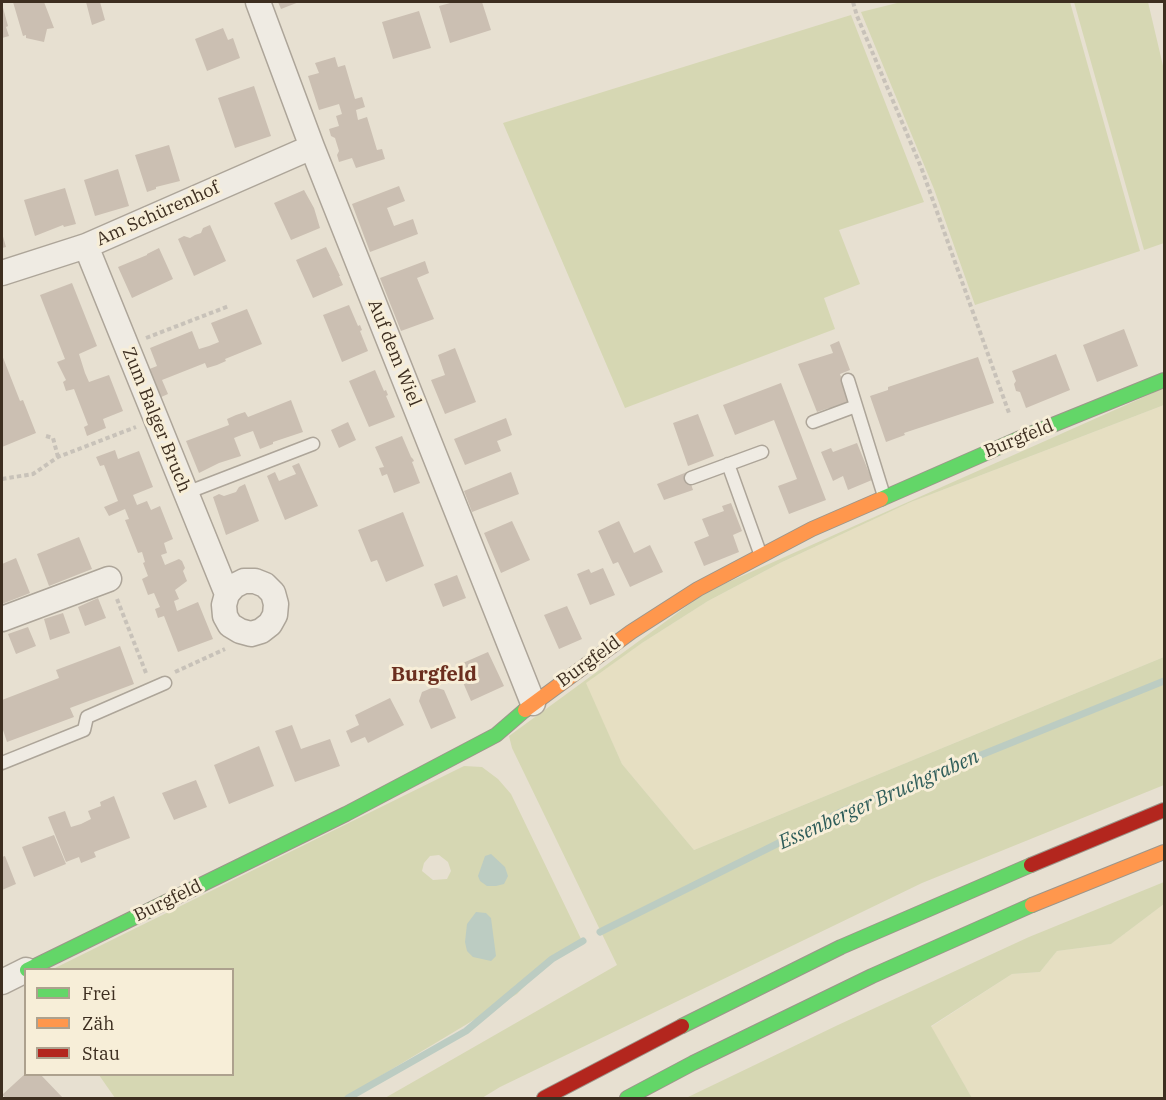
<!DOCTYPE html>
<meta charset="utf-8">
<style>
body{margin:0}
#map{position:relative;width:1166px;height:1100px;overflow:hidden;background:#e7e0d1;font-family:"IBM Plex Serif",serif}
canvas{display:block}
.frame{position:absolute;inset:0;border:3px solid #3d2e20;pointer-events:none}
.legend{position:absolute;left:24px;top:968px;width:210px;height:108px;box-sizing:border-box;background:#f7eed8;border:2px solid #ada18e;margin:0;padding:8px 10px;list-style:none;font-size:18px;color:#3d2e20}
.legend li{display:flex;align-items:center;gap:12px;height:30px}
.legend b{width:30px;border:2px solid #ada18e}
</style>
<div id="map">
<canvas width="1166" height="1100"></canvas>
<div class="frame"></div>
<ul class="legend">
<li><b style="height:8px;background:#63d668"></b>Frei</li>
<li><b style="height:8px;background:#ff974d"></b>Zäh</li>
<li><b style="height:8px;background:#b3261e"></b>Stau</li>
</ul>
</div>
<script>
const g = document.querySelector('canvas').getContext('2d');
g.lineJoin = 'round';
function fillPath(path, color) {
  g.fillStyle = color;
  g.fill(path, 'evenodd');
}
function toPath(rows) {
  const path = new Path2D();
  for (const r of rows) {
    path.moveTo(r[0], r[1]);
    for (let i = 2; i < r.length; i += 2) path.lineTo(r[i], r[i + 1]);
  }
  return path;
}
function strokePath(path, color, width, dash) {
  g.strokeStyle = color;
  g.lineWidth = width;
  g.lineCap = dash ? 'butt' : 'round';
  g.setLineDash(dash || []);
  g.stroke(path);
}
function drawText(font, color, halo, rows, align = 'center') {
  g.font = font + ' "IBM Plex Serif",serif';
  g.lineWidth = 6;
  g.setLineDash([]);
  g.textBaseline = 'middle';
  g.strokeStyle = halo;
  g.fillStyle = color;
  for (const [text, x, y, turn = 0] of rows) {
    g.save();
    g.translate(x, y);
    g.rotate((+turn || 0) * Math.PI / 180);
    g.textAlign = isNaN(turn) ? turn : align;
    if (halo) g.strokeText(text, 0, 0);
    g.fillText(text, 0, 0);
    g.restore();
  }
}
const farmland = toPath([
 [1164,405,1164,657,694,850,622,764,585,683,642,643,708,601,780,563,911,502],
 [1164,904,1164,1098,972,1098,931,1027,1012,974,1040,972,1057,951,1111,944]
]);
const green = toPath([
 [901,2,1070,2,1140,251,975,305,934,189,861,12],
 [1074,2,1148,2,1164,70,1164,243,1144,250],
 [851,15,924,202,839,230,860,284,824,298,835,329,625,408,503,123],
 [1164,388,1164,405,911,502,780,563,708,601,642,643,586,683,622,764,694,850,1164,657,1164,785,922,883,500,1087,482,1098,385,1098,617,965,512,748,509,736,706,592],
 [464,766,482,767,498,779,511,794,583,943,542,968,517,994,344,1098,115,1098,99,1075,232,1074,232,970,51,970],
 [439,855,448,862,451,871,447,879,433,880,422,871,424,863,430,856],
 [1164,882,1164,904,1111,944,1057,951,1040,972,1012,974,931,1026,972,1098,686,1098,838,1025,1029,937]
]);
const water = toPath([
 [491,854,505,867,508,876,504,884,496,886,487,886,480,881,478,876,485,856],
 [476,912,486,913,491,918,496,956,491,961,473,957,467,951,465,942,467,924]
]);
const stream = toPath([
 [600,932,845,810,1164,681],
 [348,1098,466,1031,552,959,583,941]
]);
const building = toPath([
 [13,2,44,2,54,28,47,29,44,42,26,38,26,35,23,36],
 [86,2,100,2,105,20,92,25],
 [278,2,299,2,281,9],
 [454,2,482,2,491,30,450,43,439,6],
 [2,4,8,26,6,27,9,36,2,38],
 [419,11,431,48,393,59,382,22],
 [223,28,228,40,233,38,240,58,207,71,195,39],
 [335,57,338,67,345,65,355,99,362,97,365,107,356,110,358,120,367,117,377,150,382,149,385,159,356,168,352,158,339,162,337,155,339,151,335,138,331,136,329,129,339,126,336,116,342,114,339,104,319,110,308,76,319,73,315,63],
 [254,86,271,136,235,148,218,98],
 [169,145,180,181,156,187,156,189,147,192,135,155],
 [118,169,129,206,95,216,84,180],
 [399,186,405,201,387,208,394,226,413,219,418,234,370,252,352,204],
 [65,188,76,224,64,227,63,225,35,236,24,200],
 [304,190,314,208,320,228,291,240,274,203],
 [210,225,226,261,194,276,178,239,184,236,190,238,195,235,201,233,203,228],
 [2,233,6,247,2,248],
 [326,247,340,276,339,276,343,285,313,298,296,260],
 [159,248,173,279,132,298,118,267,147,255,147,254],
 [425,261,429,273,417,278,434,319,401,331,380,278],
 [72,283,97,346,79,354,85,373,89,382,109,375,123,411,103,419,106,428,87,436,84,427,88,425,74,389,66,391,63,382,66,380,57,362,65,359,40,295],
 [349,305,358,326,360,325,362,330,360,331,368,351,342,362,323,315],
 [247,309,262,344,225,359,226,361,217,365,207,368,205,363,162,380,168,394,159,398,147,370,157,366,150,348,192,331,199,349,209,346,219,342,211,323],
 [1124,329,1138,366,1097,382,1083,345],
 [839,341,850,370,840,374,850,403,830,411,829,408,817,412,798,364,833,353,830,345],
 [455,348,476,402,445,414,431,380,445,375,438,355],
 [1056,354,1070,390,1026,408,1020,392,1016,391,1014,384,1016,381,1012,371],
 [2,355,20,401,23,400,36,433,2,447],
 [978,357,994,403,904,433,905,435,886,442,870,396,888,390,888,387],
 [375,370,384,391,386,390,388,395,386,396,395,417,369,427,349,381],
 [781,383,826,500,789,514,778,486,797,479,774,420,735,435,723,405],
 [291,400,303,432,273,442,273,444,260,449,253,431,244,434,234,438,241,456,219,463,199,473,186,441,229,425,227,419,236,415,245,412,248,417],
 [698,414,714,456,688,466,673,423],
 [506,418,512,435,497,441,501,451,465,465,454,439],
 [348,422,356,440,339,448,331,430],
 [402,436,411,457,413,459,414,461,412,462,420,483,394,493,387,474,382,476,379,468,384,467,375,447],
 [857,443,872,480,848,490,843,476,833,481,821,452,831,448,833,452],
 [115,450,118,459,139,451,153,487,133,495,137,505,147,501,151,510,160,506,173,539,164,543,167,553,161,555,165,565,179,559,182,561,185,568,183,571,187,581,175,590,179,599,174,601,177,611,198,602,213,639,178,652,164,616,158,618,155,609,160,607,154,593,148,595,142,579,148,576,143,563,145,562,142,552,138,553,125,520,129,519,125,509,109,516,104,507,118,501,104,465,100,466,96,457],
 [299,463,318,506,285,520,267,476,275,472,279,481,296,474,292,466],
 [511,472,519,494,472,512,464,491],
 [687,472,693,490,664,500,657,484],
 [245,484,259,521,226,535,213,497,219,494,224,496,236,492,239,487],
 [731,503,742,531,733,535,739,552,704,566,694,542,709,536,702,519,724,511,722,506],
 [403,512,424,566,386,582,377,560,371,562,358,530],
 [512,521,530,560,501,573,484,533],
 [619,521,634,553,650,545,663,572,630,587,618,562,613,564,598,531],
 [79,537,92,569,49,586,37,554],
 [16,558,30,593,2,604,2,564],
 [603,568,615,595,590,605,577,574,589,569,591,573],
 [457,575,466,598,443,607,434,584],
 [98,598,106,618,85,626,78,607],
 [567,606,582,639,559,649,544,615],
 [63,613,70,633,50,640,44,619],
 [28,627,36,646,16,654,8,634],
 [120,646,134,684,70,708,74,717,7,742,2,727,2,700,59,678,56,670],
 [488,652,504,686,471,701,456,666],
 [434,687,444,690,456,718,431,729,419,701,422,692],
 [390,698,404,725,368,743,365,737,351,743,346,731,359,725,355,715],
 [292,725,301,749,330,739,340,766,295,782,275,731],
 [259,746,274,786,229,804,214,765],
 [196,780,207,807,174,820,162,793],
 [114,796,130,838,94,852,96,857,81,863,79,857,66,862,48,817,65,811,71,827,81,824,91,819,88,811,101,806,100,802],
 [54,835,66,864,34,877,22,847],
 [5,856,16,884,2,890,2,857],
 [26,1073,40,1074,63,1098,6,1098,2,1095]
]);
const path = toPath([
 [853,2,857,16,921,167,1009,413],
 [146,338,229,306],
 [46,436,53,438,58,457],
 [2,479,33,474,58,457,136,427],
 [117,599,146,673],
 [175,672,225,649]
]);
const lane = toPath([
 [848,380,884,496],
 [813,422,856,406],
 [728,464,760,553],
 [691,478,762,452],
 [186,493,313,444],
 [2,763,84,730,87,717,165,683]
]);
const street = toPath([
 [258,2,312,147,533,703],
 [86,246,227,594,224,605,225,616,230,625,240,631,251,634,261,631,270,624,275,615,276,604,273,593,265,585,255,581,244,581,234,586,227,594],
 [2,273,86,246,312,147],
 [2,619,109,579],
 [2,982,26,970]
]);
const fast = toPath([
 [881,499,1018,439,1164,380],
 [27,970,346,814,496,735,525,710],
 [682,1026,841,947,1031,865],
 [627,1098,693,1063,872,976,1032,905]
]);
const slow = toPath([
 [525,710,631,632,698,589,812,529,881,499],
 [1032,905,1164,852]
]);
const jam = toPath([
 [1031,865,1164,810],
 [544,1098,682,1026]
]);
const streetNames = [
 ["Am Schürenhof",158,214,-24],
 ["Auf dem Wiel",394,353,68],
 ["Zum Balger Bruch",156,420,68],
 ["Burgfeld",1019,439,-22],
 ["Burgfeld",589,662,-36],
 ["Burgfeld",168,901,-26]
];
const neighbourhoodNames = [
 ["Burgfeld",434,675]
];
const waterNames = [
 ["Essenberger Bruchgraben",879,800,-24]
];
fillPath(farmland, '#e6dfc2');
fillPath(green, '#d6d7b3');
fillPath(water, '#bcccc2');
strokePath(stream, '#bcccc2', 7);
fillPath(building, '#cbbfb2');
strokePath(lane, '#ada599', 15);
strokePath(street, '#ada599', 27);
strokePath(fast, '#9c958a', 16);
strokePath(slow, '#9c958a', 16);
strokePath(jam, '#9c958a', 16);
strokePath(path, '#c8c2b9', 4, [4.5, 3]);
strokePath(lane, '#efebe3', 12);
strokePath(street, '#efebe3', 24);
strokePath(fast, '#63d668', 14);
strokePath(slow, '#ff974d', 14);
strokePath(jam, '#b3261e', 14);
drawText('18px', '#3d2e20', '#f7eed8', streetNames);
drawText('bold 20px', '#6b2e1e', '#f7eed8', neighbourhoodNames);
drawText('italic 20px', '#2f5d5a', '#f7eed8', waterNames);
</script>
